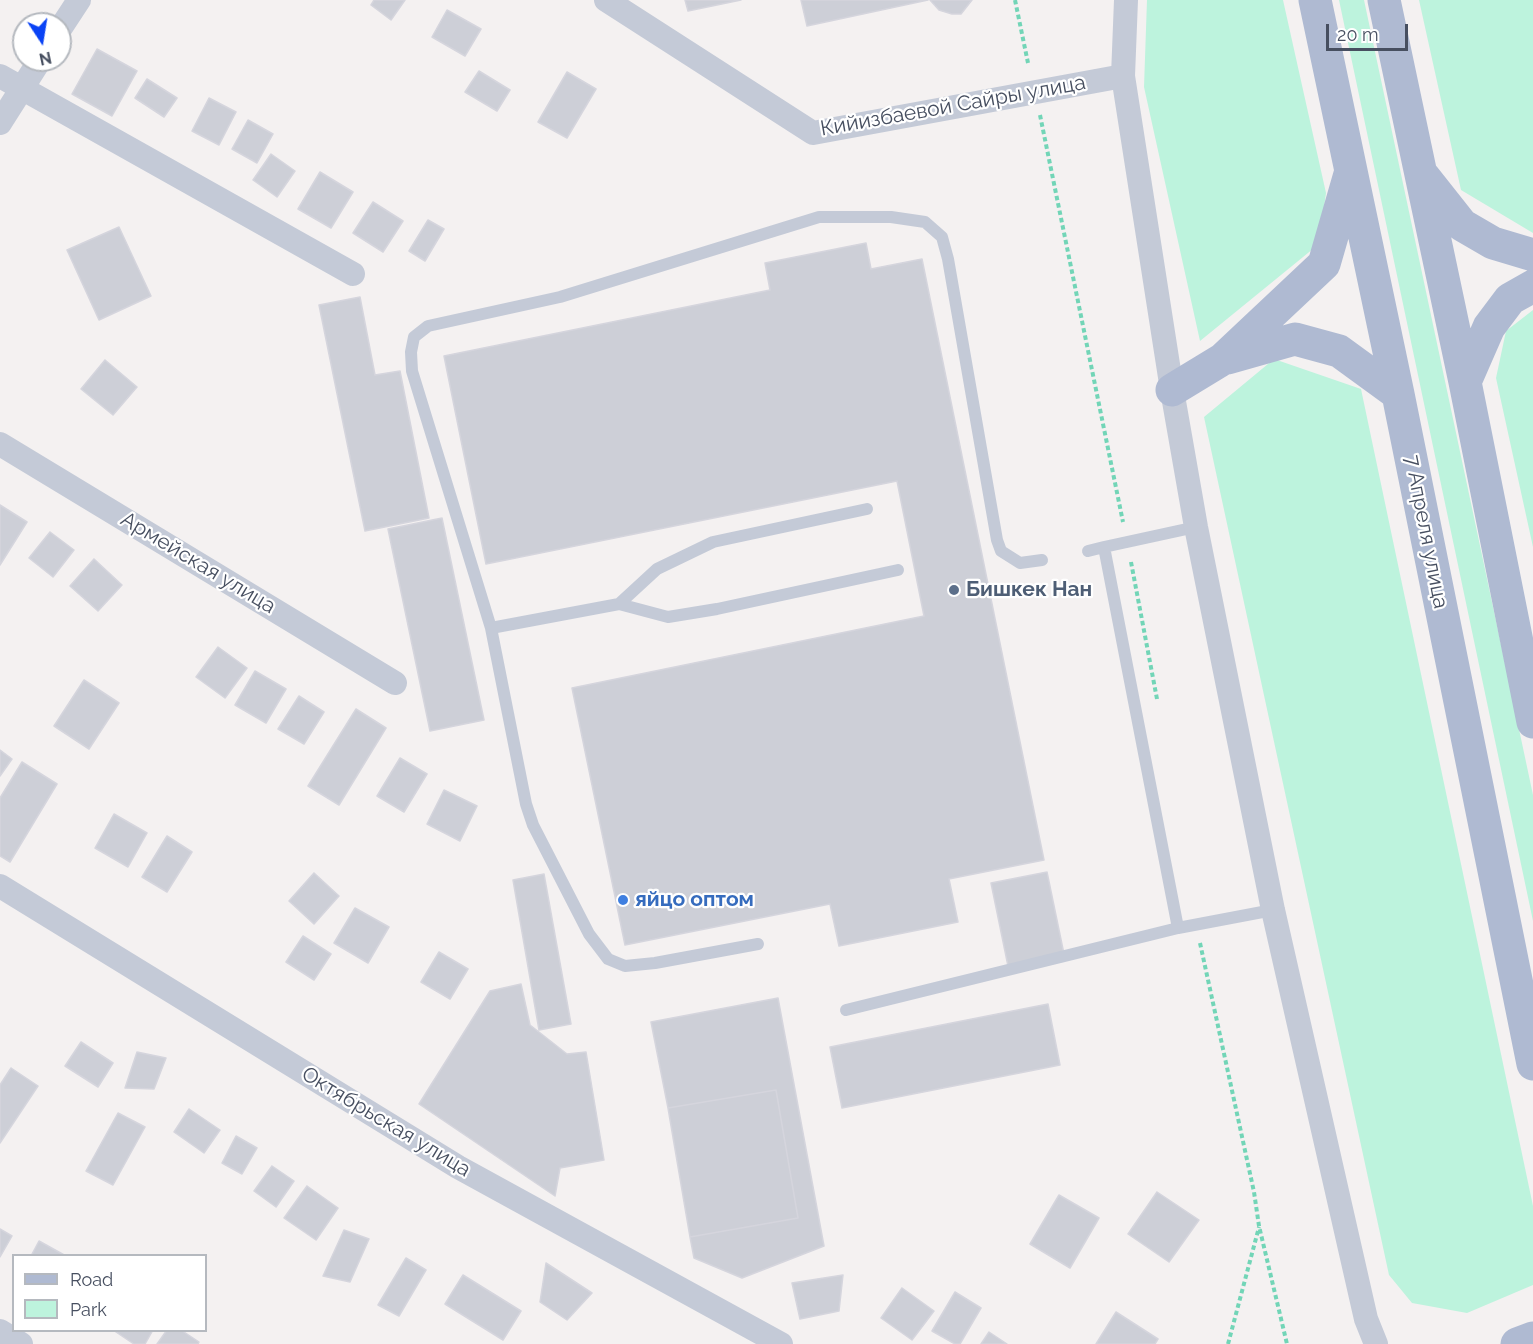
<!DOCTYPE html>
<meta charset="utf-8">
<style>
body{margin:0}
#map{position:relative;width:1533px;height:1344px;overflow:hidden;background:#f4f1f1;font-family:Raleway,sans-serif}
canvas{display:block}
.legend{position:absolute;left:12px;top:1254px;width:195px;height:78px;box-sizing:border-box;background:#fff;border:2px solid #b5b9bf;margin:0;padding:8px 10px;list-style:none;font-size:18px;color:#474f60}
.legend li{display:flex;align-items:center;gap:12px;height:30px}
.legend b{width:30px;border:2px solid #b5b9bf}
.north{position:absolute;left:12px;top:12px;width:60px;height:60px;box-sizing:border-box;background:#fff;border:2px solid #b5b9bf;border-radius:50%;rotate:168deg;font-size:16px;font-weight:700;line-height:24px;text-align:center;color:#474f60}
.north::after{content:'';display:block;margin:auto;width:21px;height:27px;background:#0a43f5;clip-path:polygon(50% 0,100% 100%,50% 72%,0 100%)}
.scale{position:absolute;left:1326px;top:24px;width:82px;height:27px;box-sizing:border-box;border:3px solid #474f60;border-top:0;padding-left:8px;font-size:18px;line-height:21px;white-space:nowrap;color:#474f60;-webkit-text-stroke:4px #fff;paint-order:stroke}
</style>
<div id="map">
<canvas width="1533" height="1344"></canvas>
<ul class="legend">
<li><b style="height:8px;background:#afbad2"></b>Road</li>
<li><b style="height:16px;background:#bdf3dd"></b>Park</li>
</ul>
<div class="north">N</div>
<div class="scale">20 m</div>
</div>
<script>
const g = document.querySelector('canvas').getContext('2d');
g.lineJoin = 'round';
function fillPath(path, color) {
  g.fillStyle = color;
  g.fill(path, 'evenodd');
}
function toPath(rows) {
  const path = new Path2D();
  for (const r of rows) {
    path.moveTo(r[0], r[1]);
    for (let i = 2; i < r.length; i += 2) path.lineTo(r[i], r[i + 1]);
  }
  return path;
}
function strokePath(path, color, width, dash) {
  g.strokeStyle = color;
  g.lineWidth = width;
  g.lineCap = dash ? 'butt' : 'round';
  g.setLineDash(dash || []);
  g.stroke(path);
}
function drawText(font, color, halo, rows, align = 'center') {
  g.font = font + ' Raleway,sans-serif';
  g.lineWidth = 4.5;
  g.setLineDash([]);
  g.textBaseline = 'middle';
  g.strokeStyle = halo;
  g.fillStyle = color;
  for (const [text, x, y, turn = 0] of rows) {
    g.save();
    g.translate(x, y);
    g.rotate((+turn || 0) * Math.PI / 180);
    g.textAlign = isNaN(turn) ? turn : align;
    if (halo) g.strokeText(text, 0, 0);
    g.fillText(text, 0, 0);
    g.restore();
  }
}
const green = toPath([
 [1147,0,1283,0,1326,193,1319,244,1200,341,1144,87],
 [1339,0,1364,0,1533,795,1533,921],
 [1419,0,1533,0,1533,233,1461,190],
 [1533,310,1533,547,1496,378,1506,331],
 [1274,359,1361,389,1533,1206,1533,1285,1467,1313,1412,1303,1389,1275,1204,417]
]);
const building = toPath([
 [374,0,405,0,391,20,371,5,374,0],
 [685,0,741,0,688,11,685,0],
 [801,0,928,0,807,26,801,0],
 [930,0,972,0,961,14,952,14,939,10,930,0],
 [447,10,481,29,465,56,432,37,447,10],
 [97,49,137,71,112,116,72,94,97,49],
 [479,71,510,90,497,111,465,92,479,71],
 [567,72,596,89,567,138,538,122,567,72],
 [147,79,177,98,164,117,135,98,147,79],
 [209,98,236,112,219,145,192,131,209,98],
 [248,120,273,134,257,163,232,149,248,120],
 [271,154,295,171,277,197,253,180,271,154],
 [320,172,353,192,331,228,298,209,320,172],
 [373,202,403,221,383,252,353,233,373,202],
 [428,220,444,229,425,261,409,251,428,220],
 [119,227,151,296,99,320,67,250,119,227],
 [866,243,871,269,922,259,1044,860,949,879,958,922,839,946,830,904,625,945,572,688,924,616,897,481,486,564,444,356,770,290,765,263,866,243],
 [360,297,375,375,400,371,429,518,365,531,319,305,360,297],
 [105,360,137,387,113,415,81,389,105,360],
 [0,505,27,522,0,565,0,505],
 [442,518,484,720,430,731,388,529,442,518],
 [50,532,74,550,53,577,29,558,50,532],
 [94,559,122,585,98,611,70,586,94,559],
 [218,647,247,668,225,698,196,677,218,647],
 [255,671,286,689,266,723,235,705,255,671],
 [84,680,119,703,89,749,54,726,84,680],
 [299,696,324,712,304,744,278,729,299,696],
 [356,709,386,728,339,805,308,786,356,709],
 [0,750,12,759,0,776,0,750],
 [400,758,427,774,404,812,377,796,400,758],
 [22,762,57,784,10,862,0,856,0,798,22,762],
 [444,790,477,806,460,841,427,824,444,790],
 [114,814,147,833,128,867,95,848,114,814],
 [167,836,192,852,167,892,142,877,167,836],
 [1047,872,1064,954,1008,966,991,883,1047,872],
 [314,873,339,896,314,924,289,901,314,873],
 [544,874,571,1024,539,1030,513,880,544,874],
 [355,908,389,927,368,963,334,943,355,908],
 [303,936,331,954,314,980,286,962,303,936],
 [439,952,468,969,450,999,421,982,439,952],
 [521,984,530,1025,567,1054,586,1052,604,1160,560,1168,555,1196,419,1104,490,991,521,984],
 [778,998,824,1246,742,1278,694,1258,690,1237,798,1218,776,1090,668,1108,651,1022,778,998],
 [1048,1004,1060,1065,842,1108,830,1047,1048,1004],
 [81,1042,113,1063,98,1087,65,1066,81,1042],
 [137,1052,166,1058,154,1089,125,1088,137,1052],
 [11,1068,38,1086,0,1143,0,1085,11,1068],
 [776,1090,798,1218,690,1237,668,1108,776,1090],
 [189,1109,220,1130,204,1153,174,1132,189,1109],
 [118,1113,145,1127,113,1185,86,1171,118,1113],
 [236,1136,257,1148,242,1174,222,1163,236,1136],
 [272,1166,294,1181,276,1207,254,1191,272,1166],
 [307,1186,338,1208,316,1240,284,1218,307,1186],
 [1157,1192,1199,1220,1169,1262,1128,1234,1157,1192],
 [1059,1195,1099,1218,1070,1268,1030,1244,1059,1195],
 [0,1229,12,1236,0,1257,0,1229],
 [344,1230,369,1239,350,1282,323,1276,344,1230],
 [39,1241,66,1256,31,1256,39,1241],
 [406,1258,426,1270,399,1316,378,1305,406,1258],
 [546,1263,592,1293,567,1320,540,1302,546,1263],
 [463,1275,521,1311,503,1340,445,1304,463,1275],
 [843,1275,839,1311,800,1319,792,1283,843,1275],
 [902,1288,934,1311,912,1340,881,1318,902,1288],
 [955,1292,981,1308,960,1344,955,1344,932,1331,955,1292],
 [1116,1312,1158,1339,1155,1344,1096,1344,1116,1312],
 [113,1330,153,1330,145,1344,134,1344,113,1330],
 [167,1330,181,1330,199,1342,198,1344,157,1344,167,1330],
 [989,1332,1007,1344,981,1344,989,1332]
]);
const path = toPath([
 [1015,0,1028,63],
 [1040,115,1123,522],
 [1131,562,1157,699],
 [1200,943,1254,1192,1259,1226,1287,1344],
 [1228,1344,1259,1227]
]);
const service = toPath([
 [1196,527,1104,547,1178,928,1273,910],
 [1088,551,1104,547],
 [619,604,657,569,713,542,867,509],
 [491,628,619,604,668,617,717,609,898,570],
 [758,944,655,963,625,966,608,959,589,934,533,825,526,804,491,628,412,371,411,352,414,337,428,326,560,297,819,217,891,217,925,222,942,237,948,259,997,540,1001,551,1020,563,1042,560],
 [846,1010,1178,928]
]);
const minor = toPath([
 [606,0,813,133,1123,76],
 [1126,0,1123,76,1172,390,1196,527,1273,910,1366,1319,1376,1344],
 [60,29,79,0],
 [0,76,353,274],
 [0,123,40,60],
 [0,444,395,683],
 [0,886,458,1167,781,1344],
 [0,1331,21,1344]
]);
const primary = toPath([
 [1315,0,1398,394,1533,1064],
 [1384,0,1465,382,1533,722],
 [1424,177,1462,225,1493,243,1533,255],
 [1228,358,1295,339,1339,351,1398,394],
 [1465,382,1489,327,1510,299,1533,286],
 [1172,390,1223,359,1324,264,1350,174],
 [1517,1344,1533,1338]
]);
const markers = [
 [954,590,6,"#5c6f8a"],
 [623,900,6,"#3f7fe0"]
];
const streetNames = [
 ["Кийизбаевой Сайры улица",953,106,-10],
 ["7 Апреля улица",1426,532,79],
 ["Армейская улица",198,563,31],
 ["Октябрьская улица",386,1122,31]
];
const serviceNames = [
 ["Бишкек Нан",966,590]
];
const shopNames = [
 ["яйцо оптом",635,900]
];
fillPath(green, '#bdf3dd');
fillPath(building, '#cdcfd7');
strokePath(building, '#d5d5dd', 1.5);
strokePath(path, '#72d5b7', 4, [4.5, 3]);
strokePath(service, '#c4cad7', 12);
strokePath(minor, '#c4cad7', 24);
strokePath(primary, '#afbad2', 33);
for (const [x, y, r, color] of markers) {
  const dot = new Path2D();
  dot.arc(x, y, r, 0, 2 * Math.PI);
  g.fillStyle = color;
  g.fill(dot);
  strokePath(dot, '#fff', 2);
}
drawText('21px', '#474f60', '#fff', streetNames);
drawText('bold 21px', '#4e5e75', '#fff', serviceNames, 'left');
drawText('bold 21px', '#366cbe', '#fff', shopNames, 'left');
</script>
